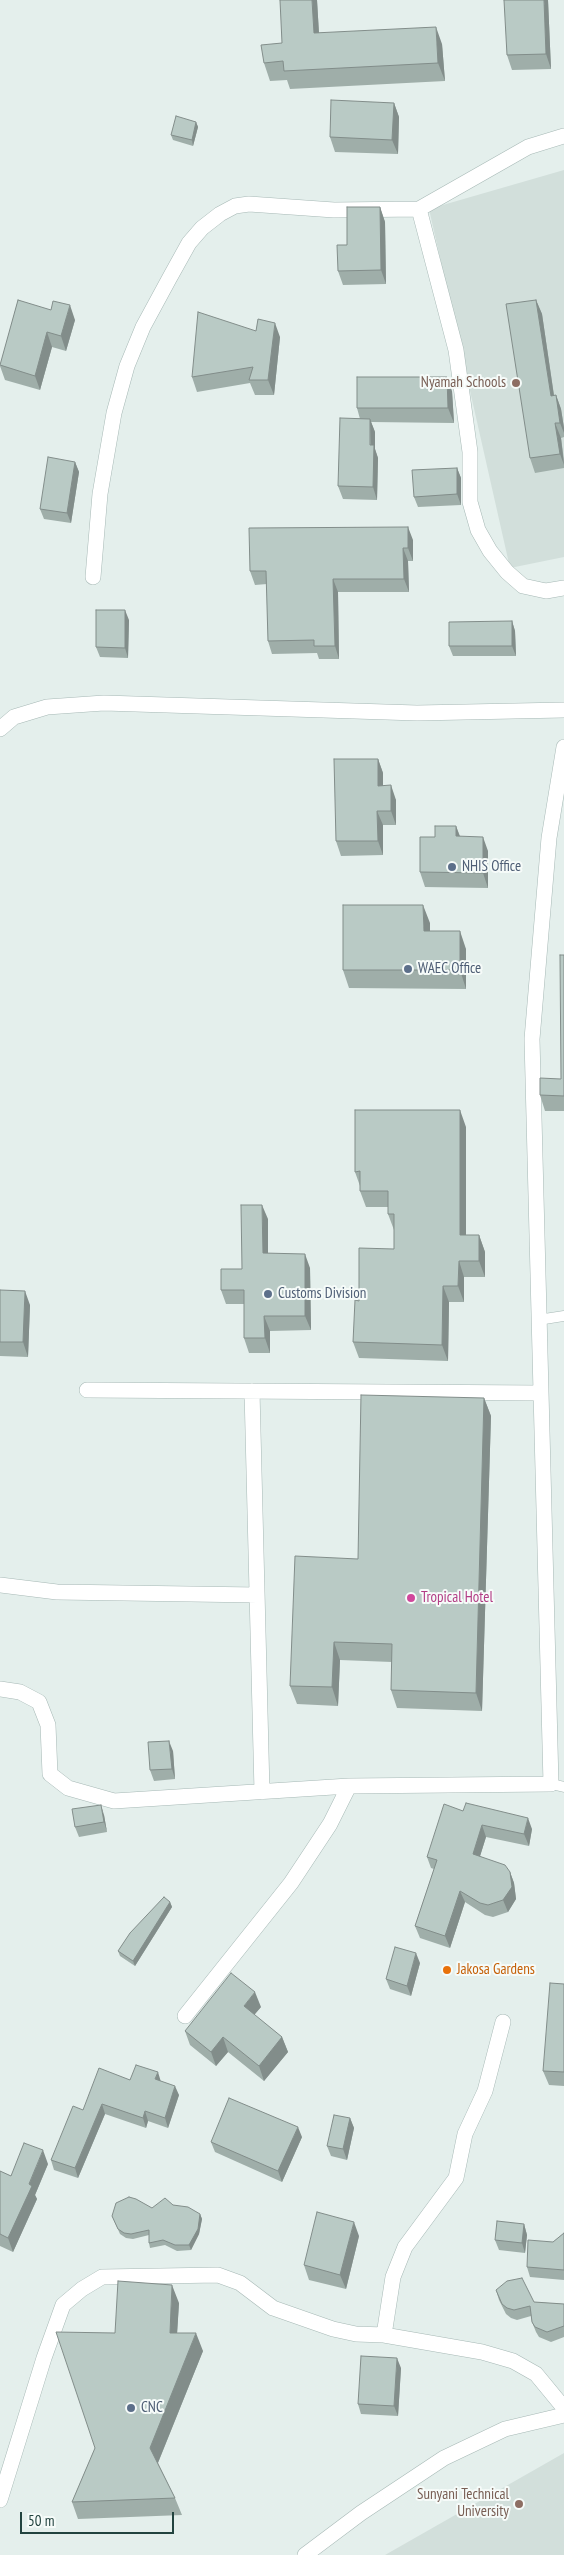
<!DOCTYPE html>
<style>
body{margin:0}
#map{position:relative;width:564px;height:2555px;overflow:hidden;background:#e4efec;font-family:"PT Sans Narrow",sans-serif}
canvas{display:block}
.scale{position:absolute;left:20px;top:2512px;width:154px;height:22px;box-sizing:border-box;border:2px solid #22433f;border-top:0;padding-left:6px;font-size:15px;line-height:18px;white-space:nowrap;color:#22433f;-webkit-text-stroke:4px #f6fbf9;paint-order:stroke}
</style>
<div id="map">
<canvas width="564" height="2555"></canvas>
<div class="scale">50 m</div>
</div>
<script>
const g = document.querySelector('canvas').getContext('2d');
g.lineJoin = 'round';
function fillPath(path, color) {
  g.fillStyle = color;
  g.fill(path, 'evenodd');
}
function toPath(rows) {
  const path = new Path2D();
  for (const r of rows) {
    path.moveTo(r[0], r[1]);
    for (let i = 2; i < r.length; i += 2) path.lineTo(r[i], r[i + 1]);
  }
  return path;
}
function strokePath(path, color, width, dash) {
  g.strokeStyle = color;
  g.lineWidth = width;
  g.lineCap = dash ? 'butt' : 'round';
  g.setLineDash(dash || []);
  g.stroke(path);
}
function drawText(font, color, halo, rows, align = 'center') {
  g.font = font + ' "PT Sans Narrow",sans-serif';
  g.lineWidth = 4;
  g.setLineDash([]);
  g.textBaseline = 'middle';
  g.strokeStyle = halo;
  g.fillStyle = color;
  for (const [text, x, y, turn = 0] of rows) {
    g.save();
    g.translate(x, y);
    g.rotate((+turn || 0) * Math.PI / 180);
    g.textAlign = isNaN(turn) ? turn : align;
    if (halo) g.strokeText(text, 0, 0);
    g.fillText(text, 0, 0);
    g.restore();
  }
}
const built = toPath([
 [564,170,564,557,510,568,429,209],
 [564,2453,564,2555,385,2555]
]);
const lane = toPath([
 [538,1320,564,1316],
 [551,1784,564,1787]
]);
const street = toPath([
 [419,209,456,350,470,452,470,502,478,530,490,551,507,572,523,586,546,591,564,588],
 [93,577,100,494,114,413,127,366,143,327,169,279,189,243,202,228,220,214,235,206,249,204,334,210,419,209,528,147,564,136],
 [0,729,14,717,47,707,104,703,417,713,564,710],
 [87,1390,540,1393],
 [252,1391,262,1792],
 [0,1585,57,1592,257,1595],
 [0,1689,20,1692,39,1702,48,1725,50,1774,68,1788,114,1801,349,1786,551,1784,532,1039,549,838,564,747],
 [185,2016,291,1883,330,1824,349,1786],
 [384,2335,393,2277,405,2247,456,2178,465,2134,485,2091,503,2022],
 [0,2500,44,2358,63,2305,82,2289,102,2277,218,2275,240,2283,273,2308,333,2329,356,2334,384,2335,482,2352,513,2361,536,2374,564,2408],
 [305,2555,361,2513,444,2458,505,2429,564,2415]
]);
const wall = toPath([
 [317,0,319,33,442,44,445,81,290,89,287,80,270,81,264,63,282,43],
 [548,0,551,69,512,70,507,55],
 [394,103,399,117,398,154,335,152,330,137],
 [196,122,198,127,193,146,173,140,171,135],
 [380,207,385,222,386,284,343,285,338,271,347,245],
 [18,300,75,320,66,351,52,347,40,390,5,380,0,366],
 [536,300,542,314,554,395,556,395,561,409,564,428,564,437,561,438,564,460,564,468,535,473,530,458],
 [256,331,280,337,274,395,255,395,250,383,197,392,192,377],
 [452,391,454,423,371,422,375,432,375,449,378,458,377,500,343,499,338,486,360,419,357,408],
 [75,462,79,472,71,523,44,519,40,509],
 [457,468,461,478,461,505,418,507,414,497],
 [413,540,413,561,408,561,409,592,338,592,339,659,319,659,317,653,272,654,268,641,267,584,255,585,250,571],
 [129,620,128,658,100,657,96,647],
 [512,621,515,631,516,656,453,656,449,646],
 [378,759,383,773,383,785,396,800,396,825,383,825,383,855,341,856,336,841],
 [456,826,460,836,488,851,488,888,425,887,420,872,435,837],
 [430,923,430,931,466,949,466,989,349,988,343,970],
 [564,955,564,1111,545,1111,540,1095,561,1079],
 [466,1127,466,1235,479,1235,485,1252,485,1277,464,1277,464,1302,449,1302,448,1361,359,1358,353,1342,359,1301,394,1249,394,1230,388,1214,388,1207,366,1207,360,1191,360,1186,355,1172],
 [268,1219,268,1253,310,1268,311,1330,270,1331,270,1353,249,1353,244,1338,244,1304,226,1304,221,1290,242,1269],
 [0,1290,30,1305,28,1357,0,1356],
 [484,1398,491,1416,482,1711,397,1708,391,1690,392,1662,340,1660,338,1706,297,1704,290,1686,358,1559],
 [173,1751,175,1779,154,1781,150,1770],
 [463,1811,532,1829,529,1846,486,1837,480,1856,510,1872,514,1883,516,1899,508,1912,493,1917,485,1915,465,1902,450,1948,420,1938,415,1926,434,1869,431,1868,427,1857],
 [104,1815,107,1832,79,1837,75,1827],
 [170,1902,172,1907,135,1966,120,1956,118,1951],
 [420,1963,411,1996,390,1989,386,1979],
 [564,1984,564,2086,549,2085,543,2071],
 [261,2007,254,2015,282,2037,288,2052,264,2081,228,2052,216,2066,190,2045,185,2031],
 [130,2080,161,2081,179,2095,168,2128,148,2121,146,2128,105,2114,78,2178,54,2170,51,2160,83,2110],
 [350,2118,354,2128,347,2160,331,2156,327,2146],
 [302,2137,282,2182,215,2152,211,2142],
 [48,2164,35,2195,37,2199,13,2252,0,2246,0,2171,11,2176],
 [173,2205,200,2214,202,2219,199,2234,191,2250,177,2251,165,2245,150,2248,149,2243,149,2235,133,2239,126,2238,120,2234,112,2216,152,2208],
 [524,2224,527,2235,525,2253,499,2250,495,2240],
 [564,2233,564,2280,530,2277,527,2267,553,2242],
 [359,2236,346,2289,309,2280,304,2265],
 [496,2290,534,2302,564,2304,564,2337,551,2342,539,2337,536,2332,532,2322,531,2316,517,2320,511,2318,506,2314,499,2300],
 [179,2303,177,2333,203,2351,158,2463,175,2498,182,2515,78,2519,72,2502,95,2448,115,2333],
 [401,2368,398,2416,361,2414,358,2404]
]);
const shadedWall = toPath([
 [312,0,317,0,320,51,314,33],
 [544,0,548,0,551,69,546,54],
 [436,27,442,44,445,81,438,63],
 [394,103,399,117,398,154,392,140],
 [196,122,198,127,193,146,192,140],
 [380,207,385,222,386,284,381,270],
 [536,300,542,314,556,410,551,396],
 [70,305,75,320,66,351,61,336],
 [275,323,280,337,274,395,268,380],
 [47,332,52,347,40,390,35,376],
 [447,377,452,391,454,423,448,408],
 [556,395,561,409,564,428,564,433,560,423],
 [370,419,375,432,375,449,378,458,377,500,373,487],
 [555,423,561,438,564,465,560,454],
 [75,462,79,472,71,523,67,513],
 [457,468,461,478,461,505,457,494],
 [408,527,413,540,413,561,408,548],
 [403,548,408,561,409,592,404,579],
 [333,579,338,592,339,659,335,646],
 [125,610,129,620,128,658,125,648],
 [512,621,515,631,516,656,512,646],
 [378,759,383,773,383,800,378,786],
 [391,785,396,800,396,825,391,811],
 [377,811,383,825,383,855,378,841],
 [456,826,461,840,456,836],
 [483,837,488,851,488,888,483,873],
 [423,905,430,923,430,949,424,931],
 [460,931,466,949,466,989,460,970],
 [460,1110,466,1127,466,1251,460,1235],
 [262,1205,268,1219,268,1268,263,1253],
 [479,1235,485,1252,485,1277,479,1261],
 [305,1254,310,1268,311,1330,305,1316],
 [459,1261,464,1277,464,1302,458,1286],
 [443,1286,449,1302,448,1361,442,1345],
 [25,1291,30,1305,28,1357,23,1342],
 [264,1316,270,1331,270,1353,265,1338],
 [484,1398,491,1416,482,1711,476,1693],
 [334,1642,340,1660,338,1706,332,1687],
 [169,1741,173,1751,175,1779,172,1769],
 [101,1805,104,1815,107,1832,104,1822],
 [528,1818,532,1829,529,1846,524,1834],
 [482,1825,486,1837,477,1866,473,1854],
 [510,1872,514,1883,516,1899,508,1912,503,1900],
 [460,1891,465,1902,450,1948,445,1936],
 [170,1902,172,1907,135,1966,133,1961],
 [416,1953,420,1963,411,1996,407,1986],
 [255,1992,261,2007,249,2021,244,2006],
 [223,2037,228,2052,216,2066,211,2052],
 [282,2037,288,2052,264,2081,259,2066],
 [158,2072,161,2082,155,2079],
 [175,2086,179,2095,168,2128,165,2118],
 [102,2104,105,2114,78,2178,75,2168],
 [145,2111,148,2121,146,2128,143,2118],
 [350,2118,354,2128,347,2160,343,2149],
 [298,2127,302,2137,282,2182,278,2171],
 [43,2150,48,2164,35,2195,37,2199,13,2252,8,2238],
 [200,2214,202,2219,199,2234,191,2250,189,2245],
 [354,2222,359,2236,346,2289,340,2275],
 [524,2224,527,2235,525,2253,522,2243],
 [172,2285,179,2303,176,2351,170,2333],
 [196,2333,203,2351,157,2465,150,2448],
 [397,2358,401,2368,398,2416,394,2406]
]);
const building = toPath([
 [280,0,312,0,314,33,436,27,438,63,284,71,283,61,264,63,261,45,282,43,280,0],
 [504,0,544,0,546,54,507,55,504,0],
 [331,100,394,103,392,140,330,137,331,100],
 [176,116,196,122,192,140,171,135,176,116],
 [347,207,380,207,381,270,338,271,337,245,347,245,347,207],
 [18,300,51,310,53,301,70,305,61,336,47,332,35,376,0,365,18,300],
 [536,300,551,396,556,395,560,423,555,423,560,454,530,458,506,304,536,300],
 [198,312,256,331,258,319,275,323,268,380,249,380,253,367,192,377,198,312],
 [357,377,447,377,448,408,357,408,357,377],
 [340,418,370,419,370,445,374,445,373,487,338,486,340,418],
 [48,457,75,462,67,513,40,509,48,457],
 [457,468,457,494,414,497,412,470,457,468],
 [408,527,408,548,403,548,404,579,333,579,335,646,314,646,314,640,268,641,266,571,250,571,249,528,408,527],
 [96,610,125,610,125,648,96,647,96,610],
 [512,621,512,646,449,646,449,622,512,621],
 [334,759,378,759,378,786,391,785,391,811,377,811,378,841,336,841,334,759],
 [435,826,456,826,456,836,483,837,483,873,420,872,420,837,435,837,435,826],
 [343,905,423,905,424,931,460,931,460,970,343,970,343,905],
 [560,955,564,955,564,1096,540,1095,540,1078,561,1079,560,955],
 [355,1110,460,1110,460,1235,479,1235,479,1261,459,1261,458,1286,443,1286,442,1345,353,1342,355,1300,359,1301,359,1248,394,1249,394,1214,388,1214,388,1191,360,1191,360,1171,355,1172,355,1110],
 [241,1205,262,1205,263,1253,305,1254,305,1316,264,1316,265,1338,244,1338,244,1290,221,1290,221,1269,242,1269,241,1205],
 [0,1290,25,1291,23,1342,0,1342,0,1290],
 [361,1395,484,1398,476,1693,391,1690,392,1644,334,1642,332,1687,290,1686,295,1556,358,1559,361,1395],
 [169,1741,172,1769,150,1770,148,1742,169,1741],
 [466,1803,528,1818,524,1834,482,1825,473,1854,505,1865,510,1872,512,1887,503,1900,488,1905,480,1903,460,1891,445,1936,415,1926,437,1860,427,1857,444,1804,463,1811,466,1803],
 [101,1805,104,1822,75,1827,72,1809,101,1805],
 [164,1897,170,1902,133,1961,118,1951,130,1933,164,1897],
 [395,1947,416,1953,407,1986,386,1979,395,1947],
 [231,1973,255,1992,244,2006,282,2037,259,2066,223,2037,211,2052,185,2031,231,1973],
 [550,1983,564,1984,564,2072,543,2071,550,1983],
 [136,2065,158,2072,155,2079,175,2086,165,2118,145,2111,143,2118,102,2104,75,2168,51,2160,73,2106,83,2110,99,2068,130,2080,136,2065],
 [229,2098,298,2127,278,2171,211,2142,229,2098],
 [334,2115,350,2118,343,2149,327,2146,334,2115],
 [24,2143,43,2150,29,2184,32,2186,8,2238,0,2234,0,2171,11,2176,24,2143],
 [129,2197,136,2199,152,2208,165,2198,173,2205,188,2207,200,2214,198,2229,189,2245,175,2245,163,2240,149,2243,149,2230,131,2234,124,2233,118,2229,112,2216,116,2203,129,2197],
 [317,2212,354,2222,340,2275,304,2265,317,2212],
 [497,2221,524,2224,522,2243,495,2240,497,2221],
 [564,2233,564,2270,527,2267,528,2240,553,2242,564,2233],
 [522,2278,534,2302,564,2304,564,2326,547,2332,535,2327,532,2322,530,2306,514,2310,507,2308,502,2304,496,2290,507,2281,522,2278],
 [118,2281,172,2285,170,2333,196,2333,150,2448,175,2498,72,2502,95,2448,56,2332,115,2333,118,2281],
 [361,2356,397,2358,394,2406,358,2404,361,2356]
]);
const markers = [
 [516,383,5,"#8d6e63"],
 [452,867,5,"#5c6f8a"],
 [408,969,5,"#5c6f8a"],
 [268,1294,5,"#5c6f8a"],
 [411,1598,5,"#d1479c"],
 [447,1970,5,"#e8710a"],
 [131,2408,5,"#5c6f8a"],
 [519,2504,5,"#8d6e63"]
];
const educationNames = [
 ["Nyamah Schools",506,383],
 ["Sunyani Technical",509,2495],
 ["University",509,2512]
];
const serviceNames = [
 ["NHIS Office",462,867],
 ["WAEC Office",418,969],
 ["Customs Division",278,1294],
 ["CNC",141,2408]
];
const hotelNames = [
 ["Tropical Hotel",421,1598]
];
const foodNames = [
 ["Jakosa Gardens",457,1970]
];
fillPath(built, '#d2dfdb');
strokePath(lane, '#a6b8b5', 11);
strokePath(street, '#a6b8b5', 16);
strokePath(lane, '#fff', 10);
strokePath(street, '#fff', 15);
fillPath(wall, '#9faea9');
fillPath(shadedWall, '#828d8a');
fillPath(building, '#b9cac5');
strokePath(building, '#828d8a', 1);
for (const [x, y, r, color] of markers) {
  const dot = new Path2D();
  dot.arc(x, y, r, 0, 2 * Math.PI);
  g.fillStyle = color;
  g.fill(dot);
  strokePath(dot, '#f6fbf9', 2);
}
drawText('15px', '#785e54', '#f6fbf9', educationNames, 'right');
drawText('15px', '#4e5e75', '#f6fbf9', serviceNames, 'left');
drawText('15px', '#b23c85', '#f6fbf9', hotelNames, 'left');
drawText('15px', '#c56008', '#f6fbf9', foodNames, 'left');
</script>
